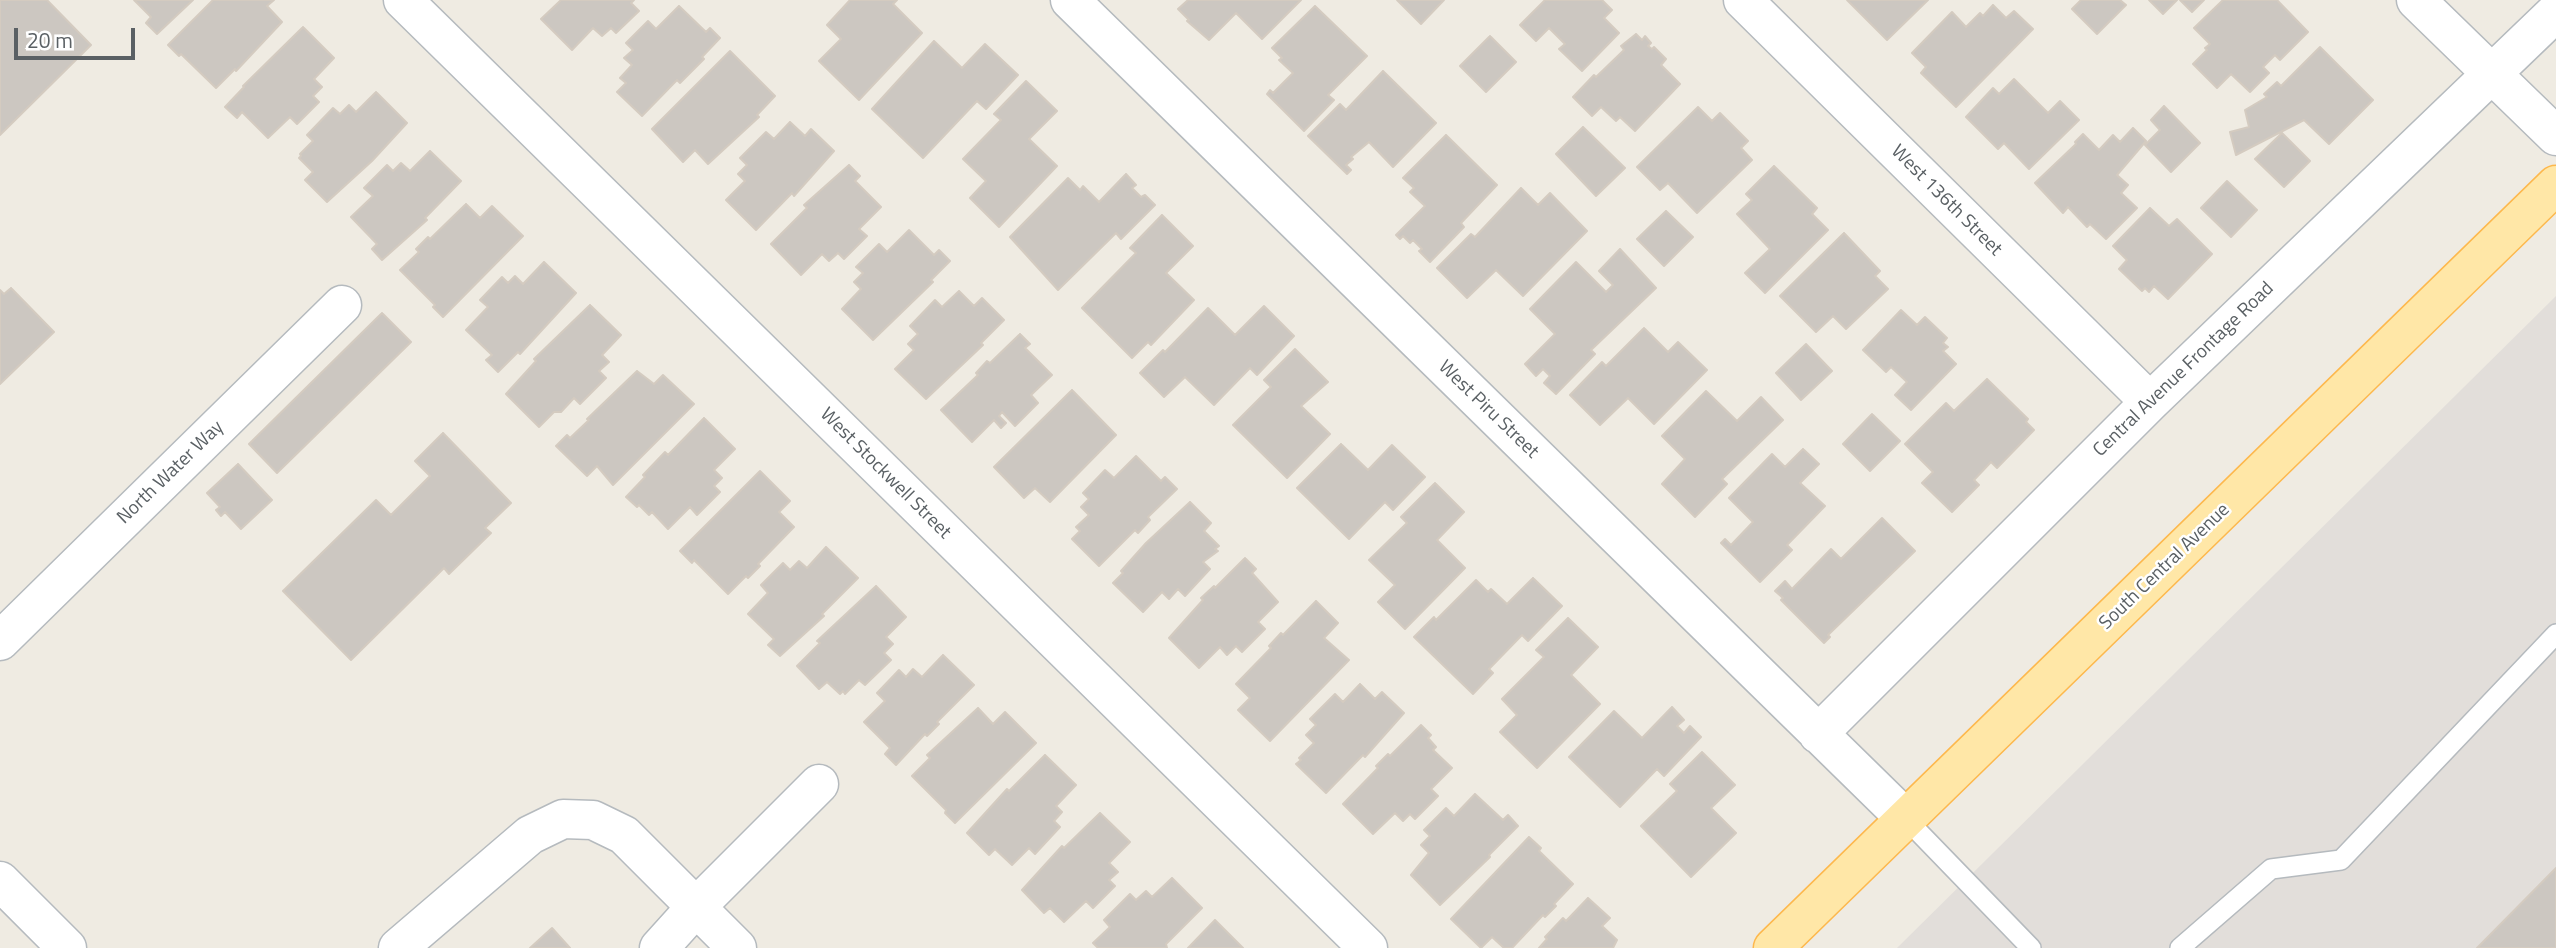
<!DOCTYPE html>
<style>
body{margin:0}
#map{position:relative;width:2556px;height:948px;overflow:hidden;background:#efebe2;font-family:"Titillium Web",sans-serif}
canvas{display:block}
.scale{position:absolute;left:14px;top:28px;width:121px;height:32px;box-sizing:border-box;border:4px solid #5a6064;border-top:0;padding-left:9px;font-size:21px;line-height:24px;white-space:nowrap;color:#5a6064;-webkit-text-stroke:5px #fff;paint-order:stroke}
</style>
<div id="map">
<canvas width="2556" height="948"></canvas>
<div class="scale">20 m</div>
</div>
<script>
const g = document.querySelector('canvas').getContext('2d');
g.lineJoin = 'round';
function fillPath(path, color) {
  g.fillStyle = color;
  g.fill(path, 'evenodd');
}
function toPath(rows) {
  const path = new Path2D();
  for (const r of rows) {
    path.moveTo(r[0], r[1]);
    for (let i = 2; i < r.length; i += 2) path.lineTo(r[i], r[i + 1]);
  }
  return path;
}
function strokePath(path, color, width, dash) {
  g.strokeStyle = color;
  g.lineWidth = width;
  g.lineCap = dash ? 'butt' : 'round';
  g.setLineDash(dash || []);
  g.stroke(path);
}
function drawText(font, color, halo, rows, align = 'center') {
  g.font = font + ' "Titillium Web",sans-serif';
  g.lineWidth = 5;
  g.setLineDash([]);
  g.textBaseline = 'middle';
  g.strokeStyle = halo;
  g.fillStyle = color;
  for (const [text, x, y, turn = 0] of rows) {
    g.save();
    g.translate(x, y);
    g.rotate((+turn || 0) * Math.PI / 180);
    g.textAlign = isNaN(turn) ? turn : align;
    if (halo) g.strokeText(text, 0, 0);
    g.fillText(text, 0, 0);
    g.restore();
  }
}
const industrial = toPath([
 [2556,296,2556,948,1897,948]
]);
const building = toPath([
 [0,0,47,0,91,45,0,135,0,0],
 [134,0,193,0,157,34,146,23,151,17,134,0],
 [213,0,274,0,267,6,282,22,236,71,235,69,216,88,181,54,179,56,168,45,213,0],
 [561,0,634,0,631,3,639,11,616,33,611,28,602,36,593,28,572,50,541,19,561,0],
 [850,0,897,0,893,4,922,33,859,100,819,61,841,39,827,25,850,0],
 [1188,0,1301,0,1262,39,1236,13,1209,40,1187,21,1189,20,1178,9,1188,0],
 [1397,0,1444,0,1421,24,1397,0],
 [1545,0,1602,0,1612,10,1604,18,1619,33,1582,71,1559,49,1565,44,1549,28,1536,41,1520,25,1545,0],
 [1847,0,1928,0,1887,40,1847,0],
 [2081,0,2120,0,2126,5,2097,34,2072,9,2081,0],
 [2149,0,2177,0,2163,14,2149,0],
 [2180,0,2204,0,2192,12,2180,0],
 [2223,0,2277,0,2308,32,2280,60,2275,55,2263,67,2269,73,2250,92,2231,74,2217,88,2193,64,2207,50,2205,48,2210,44,2194,28,2223,0],
 [1993,5,2006,18,2014,11,2033,29,1956,107,1921,73,1926,67,1912,53,1952,12,1966,27,1980,13,1983,16,1993,5],
 [679,6,706,32,710,28,720,38,702,57,704,59,680,83,677,80,642,116,617,92,626,83,620,78,632,65,624,58,633,50,626,43,648,21,656,29,679,6],
 [1315,6,1367,56,1328,95,1334,100,1304,131,1267,94,1270,90,1273,93,1293,73,1279,60,1282,58,1272,48,1315,6],
 [303,27,334,58,314,79,322,87,313,96,319,102,297,124,290,117,268,138,242,112,237,118,225,107,244,87,243,86,303,27],
 [1636,34,1642,40,1645,36,1651,43,1648,46,1652,49,1654,47,1666,59,1661,65,1680,84,1635,131,1620,117,1616,121,1601,107,1592,116,1573,97,1594,75,1596,77,1624,50,1621,46,1636,34],
 [1490,36,1516,62,1486,92,1460,66,1490,36],
 [934,41,962,68,985,44,1018,75,986,109,977,101,923,158,872,109,934,41],
 [2320,47,2373,100,2329,144,2304,120,2236,155,2230,132,2249,127,2245,110,2267,97,2264,94,2277,82,2281,86,2320,47],
 [730,51,775,96,757,115,759,117,708,164,695,150,683,162,652,129,730,51],
 [1383,71,1436,123,1393,167,1369,142,1351,157,1353,159,1346,165,1351,170,1347,174,1308,136,1340,104,1346,110,1383,71],
 [2014,79,2048,113,2060,101,2079,120,2029,169,2004,143,1998,149,1966,117,1993,88,1999,94,2014,79],
 [1026,81,1057,111,1029,139,1057,166,999,227,970,198,986,181,963,159,1001,120,994,114,1026,81],
 [376,92,407,123,372,161,327,202,305,180,313,172,299,158,301,156,300,154,313,141,307,135,333,108,340,114,349,105,356,112,376,92],
 [2164,106,2200,143,2171,172,2145,145,2160,130,2151,120,2164,106],
 [1698,107,1712,121,1720,113,1748,141,1741,148,1752,160,1697,213,1668,183,1660,190,1637,167,1698,107],
 [790,122,805,136,811,129,834,151,794,196,792,193,756,230,726,200,745,181,738,174,747,165,740,158,766,132,774,139,790,122],
 [1583,127,1625,168,1596,196,1556,154,1583,127],
 [2133,128,2146,141,2117,175,2128,185,2121,193,2137,208,2106,239,2090,224,2087,227,2068,207,2063,213,2035,183,2076,144,2075,142,2083,134,2099,150,2113,135,2120,142,2133,128],
 [2282,133,2310,161,2284,187,2255,159,2282,133],
 [1446,135,1497,185,1461,223,1464,227,1430,262,1419,251,1422,249,1413,240,1410,243,1403,236,1400,239,1396,235,1425,206,1410,192,1414,188,1403,178,1446,135],
 [430,151,461,181,425,218,427,220,382,260,372,249,377,244,351,217,373,196,364,188,387,165,393,171,401,163,410,171,430,151],
 [849,165,860,176,855,181,881,207,859,229,867,236,844,259,838,253,829,261,822,254,801,275,771,244,807,208,804,205,849,165],
 [1774,166,1817,208,1812,214,1828,230,1765,293,1745,273,1770,249,1737,214,1752,200,1746,194,1774,166],
 [1126,174,1136,185,1132,188,1141,197,1145,195,1155,205,1121,239,1116,233,1058,290,1010,237,1068,178,1080,190,1083,186,1099,202,1126,174],
 [2227,181,2257,210,2231,237,2201,208,2227,181],
 [1521,188,1538,205,1550,193,1587,231,1523,296,1496,270,1467,298,1437,268,1471,234,1475,237,1521,188],
 [466,204,480,218,492,206,523,236,443,317,433,307,435,305,400,270,419,252,416,249,428,237,430,239,466,204],
 [2150,208,2169,226,2177,219,2212,254,2168,299,2154,286,2149,292,2145,288,2142,291,2119,269,2127,260,2113,246,2150,208],
 [1666,211,1693,237,1664,266,1637,239,1666,211],
 [1162,215,1193,246,1166,273,1194,300,1151,345,1148,342,1132,358,1082,308,1136,253,1130,248,1162,215],
 [909,230,934,255,939,250,950,261,931,280,933,282,873,340,842,309,861,289,854,282,863,273,856,267,879,244,887,252,909,230],
 [1844,233,1880,271,1875,276,1888,289,1846,329,1833,316,1816,332,1780,296,1844,233],
 [1620,249,1656,288,1591,350,1595,354,1556,394,1544,383,1550,376,1543,369,1536,376,1525,364,1555,334,1530,309,1576,262,1606,292,1613,285,1599,271,1620,249],
 [544,262,576,293,520,354,518,352,498,372,486,360,492,355,466,330,488,307,480,300,502,277,508,283,515,276,523,284,544,262],
 [11,288,54,332,0,384,0,290,4,294,11,288],
 [959,291,974,306,982,298,1004,320,981,343,983,345,926,399,895,369,914,350,908,344,918,334,910,326,935,300,942,307,959,291],
 [590,305,621,335,602,355,609,362,599,371,606,378,580,404,574,398,561,412,554,412,539,427,506,394,536,361,534,359,590,305],
 [1264,306,1294,336,1257,375,1250,368,1214,405,1185,377,1164,397,1140,373,1163,350,1165,352,1208,308,1235,335,1264,306],
 [1901,310,1917,325,1925,317,1947,338,1943,343,1948,347,1943,351,1956,364,1911,410,1895,395,1907,382,1891,367,1886,372,1863,350,1901,310],
 [382,313,411,342,277,473,249,444,382,313],
 [1644,328,1668,352,1678,342,1707,370,1654,424,1628,398,1600,425,1570,395,1602,362,1606,366,1644,328],
 [1020,334,1030,344,1025,348,1052,375,1031,395,1038,403,1015,426,1002,412,999,416,1006,423,1001,428,994,420,972,442,941,410,978,375,976,373,987,361,990,363,1020,334],
 [1806,344,1832,371,1801,400,1776,373,1806,344],
 [1295,349,1328,382,1301,406,1330,434,1287,478,1233,425,1271,387,1264,380,1295,349],
 [637,371,654,384,663,375,694,404,613,485,597,466,587,476,556,446,567,435,570,438,589,420,587,419,637,371],
 [1987,379,2028,419,2026,422,2034,430,1997,468,1991,462,1974,480,1979,485,1952,512,1922,483,1933,472,1905,444,1946,403,1954,411,1987,379],
 [1072,390,1116,435,1050,502,1035,488,1024,498,994,467,1072,390],
 [1706,391,1737,421,1761,397,1783,420,1722,479,1727,484,1695,517,1662,484,1685,459,1662,436,1706,391],
 [1872,414,1900,441,1870,471,1843,444,1872,414],
 [704,418,735,449,714,470,722,478,714,486,720,492,697,515,690,507,668,529,652,512,649,515,639,505,637,507,626,497,645,477,643,475,665,452,668,455,704,418],
 [443,433,511,503,485,528,491,533,449,574,444,568,351,660,283,591,376,500,391,515,430,476,415,461,443,433],
 [1341,444,1368,470,1392,445,1425,477,1393,510,1385,502,1349,539,1297,488,1341,444],
 [1803,449,1819,464,1800,483,1825,506,1787,545,1792,550,1760,582,1721,543,1725,539,1731,545,1753,522,1729,498,1772,454,1785,467,1803,449],
 [1136,456,1161,481,1165,477,1177,489,1148,517,1150,520,1138,533,1135,530,1099,566,1072,539,1080,531,1076,527,1089,515,1081,507,1089,499,1083,493,1105,470,1114,478,1136,456],
 [238,464,272,500,241,529,225,512,221,516,216,510,220,507,207,493,238,464],
 [760,471,790,501,779,512,794,527,758,564,760,566,748,578,746,576,728,594,694,560,692,563,680,551,760,471],
 [1435,483,1464,512,1437,540,1465,568,1405,629,1378,602,1395,585,1369,560,1407,523,1401,517,1435,483],
 [1190,502,1211,523,1204,531,1219,546,1215,549,1218,551,1203,562,1210,569,1185,596,1178,589,1169,599,1162,592,1143,612,1113,583,1123,573,1121,571,1146,543,1190,502],
 [1882,518,1915,551,1828,635,1830,637,1824,643,1781,600,1783,598,1775,591,1785,581,1792,589,1831,549,1841,559,1882,518],
 [826,547,858,578,822,614,824,616,780,656,768,645,774,639,748,614,768,593,761,585,783,563,790,570,799,561,807,568,826,547],
 [1245,558,1256,569,1252,573,1278,602,1258,622,1265,629,1242,652,1236,646,1227,655,1220,647,1199,668,1169,638,1203,600,1201,598,1214,586,1215,588,1245,558],
 [1533,578,1562,606,1528,641,1522,635,1489,669,1493,673,1473,694,1414,637,1434,617,1436,620,1476,580,1488,592,1491,589,1507,604,1533,578],
 [876,586,906,617,886,637,893,644,884,653,891,660,865,685,859,680,845,694,843,691,840,694,827,682,819,689,797,666,820,643,817,641,876,586],
 [1316,601,1338,623,1324,638,1349,660,1270,741,1238,710,1250,698,1236,684,1271,648,1269,646,1281,633,1283,635,1316,601],
 [1568,618,1598,647,1571,675,1600,704,1537,768,1500,732,1517,715,1502,699,1544,657,1536,650,1568,618],
 [943,655,974,685,937,722,939,724,927,736,925,734,896,765,885,754,890,748,864,722,885,701,877,693,899,670,906,677,913,669,922,677,943,655],
 [1360,684,1375,699,1382,692,1404,713,1365,757,1363,755,1326,793,1296,764,1301,760,1299,758,1314,743,1306,735,1316,725,1310,719,1335,694,1343,702,1360,684],
 [1672,707,1684,720,1677,726,1684,733,1690,726,1701,737,1664,776,1657,769,1620,807,1569,757,1614,711,1642,738,1672,707],
 [978,708,993,724,1005,712,1036,743,955,823,945,813,946,810,912,776,930,758,927,755,978,708],
 [1421,725,1431,735,1428,738,1436,747,1433,750,1452,768,1431,789,1438,796,1415,819,1410,814,1403,821,1395,813,1373,834,1343,804,1378,768,1376,766,1388,754,1390,756,1421,725],
 [1702,752,1735,785,1711,808,1736,833,1691,877,1641,826,1677,791,1670,784,1702,752],
 [1045,755,1076,785,1056,806,1062,812,1054,821,1060,827,1035,854,1029,848,1012,865,995,849,989,855,967,833,1007,789,1009,791,1045,755],
 [1475,794,1503,820,1508,815,1518,826,1489,855,1490,857,1440,905,1411,875,1429,853,1421,845,1430,836,1424,830,1446,808,1454,816,1475,794],
 [1100,813,1130,842,1109,863,1118,872,1109,880,1115,886,1093,908,1086,901,1064,922,1050,908,1044,913,1022,890,1062,846,1064,848,1100,813],
 [1529,837,1541,848,1539,851,1573,884,1554,904,1556,906,1545,917,1543,915,1512,948,1504,948,1492,937,1481,948,1451,919,1529,837],
 [2556,868,2556,948,2477,948,2556,868],
 [1172,878,1202,908,1166,944,1167,948,1098,948,1093,943,1110,927,1104,920,1130,894,1136,900,1146,891,1152,897,1172,878],
 [1588,898,1610,918,1602,926,1617,940,1613,948,1539,948,1547,939,1545,937,1563,918,1566,921,1588,898],
 [1215,920,1243,948,1188,948,1215,920],
 [552,928,570,948,530,948,552,928]
]);
const service = toPath([
 [1907,820,2031,948],
 [2180,948,2271,869,2341,860,2556,634]
]);
const minor = toPath([
 [403,0,1368,948],
 [1070,0,1907,820],
 [1743,0,2150,402],
 [2416,0,2556,136],
 [0,641,342,305],
 [1818,734,2150,402,2556,12],
 [0,881,67,948],
 [398,948,530,835,563,819,593,820,624,835,737,948],
 [659,948,696,907,819,784]
]);
const primary = toPath([
 [1773,948,2556,185]
]);
const streetNames = [
 ["West 136th Street",1946,201,45],
 ["Central Avenue Frontage Road",2184,370,-44],
 ["West Piru Street",1488,410,44],
 ["North Water Way",171,473,-44],
 ["West Stockwell Street",885,474,45],
 ["South Central Avenue",2165,567,-44]
];
fillPath(industrial, '#e2deda');
fillPath(building, '#ccc7c1');
strokePath(building, '#d4cbc0', 2);
strokePath(service, '#b5babe', 22);
strokePath(minor, '#b5babe', 41);
strokePath(primary, '#fdb84d', 41);
strokePath(service, '#fff', 19);
strokePath(minor, '#fff', 38);
strokePath(primary, '#ffe7a7', 38);
drawText('19px', '#5a6064', '#fff', streetNames);
</script>
